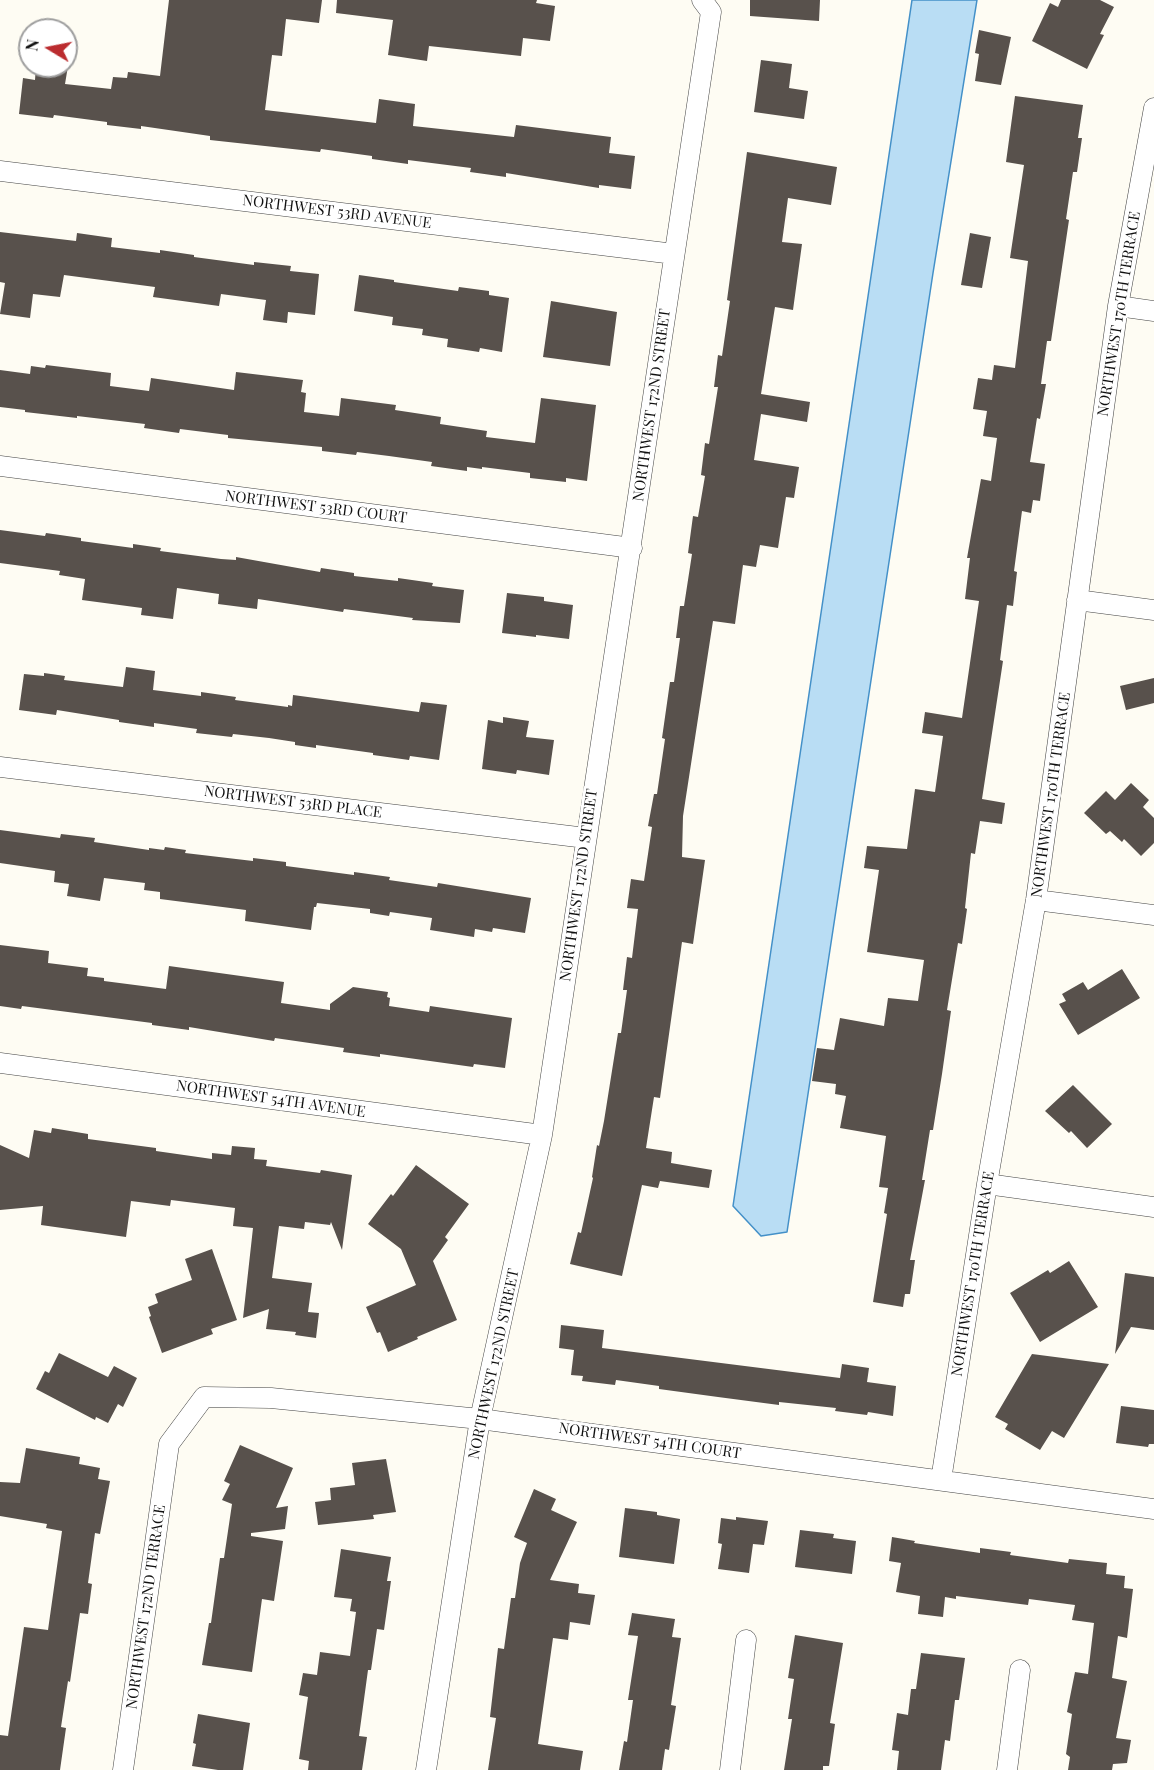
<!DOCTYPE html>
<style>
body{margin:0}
#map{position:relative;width:1154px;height:1770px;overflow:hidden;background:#fefcf3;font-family:"Playfair Display",serif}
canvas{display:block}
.north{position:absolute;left:18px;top:18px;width:60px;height:60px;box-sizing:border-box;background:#fff;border:2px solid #9f9f9f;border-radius:50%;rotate:280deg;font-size:16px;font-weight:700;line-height:24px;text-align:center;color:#101010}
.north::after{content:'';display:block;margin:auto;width:21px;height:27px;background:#bb2c2f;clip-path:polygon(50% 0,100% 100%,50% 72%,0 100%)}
</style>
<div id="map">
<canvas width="1154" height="1770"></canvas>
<div class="north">N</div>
</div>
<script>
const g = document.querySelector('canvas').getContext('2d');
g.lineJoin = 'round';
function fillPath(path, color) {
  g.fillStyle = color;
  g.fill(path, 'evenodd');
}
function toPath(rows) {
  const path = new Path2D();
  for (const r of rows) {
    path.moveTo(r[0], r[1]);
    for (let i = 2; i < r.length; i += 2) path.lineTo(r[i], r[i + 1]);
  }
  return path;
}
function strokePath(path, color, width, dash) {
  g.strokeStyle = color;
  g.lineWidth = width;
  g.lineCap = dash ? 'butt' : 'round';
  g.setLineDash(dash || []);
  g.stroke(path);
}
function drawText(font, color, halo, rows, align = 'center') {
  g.font = font + ' "Playfair Display",serif';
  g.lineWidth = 6;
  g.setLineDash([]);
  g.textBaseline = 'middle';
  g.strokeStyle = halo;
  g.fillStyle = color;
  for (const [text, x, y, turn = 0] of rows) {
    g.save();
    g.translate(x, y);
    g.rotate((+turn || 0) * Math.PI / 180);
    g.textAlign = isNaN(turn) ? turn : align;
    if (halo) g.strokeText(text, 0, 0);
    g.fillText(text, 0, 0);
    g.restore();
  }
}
const water = toPath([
 [912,0,977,0,933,273,787,1232,761,1236,733,1206,912,0]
]);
const building = toPath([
 [169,0,322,0,319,23,286,19,282,56,272,55,265,110,376,123,379,99,415,104,413,126,514,137,516,125,611,137,609,153,635,156,631,189,599,185,599,188,506,173,506,177,470,172,471,168,408,160,408,164,372,159,372,156,321,149,320,152,210,140,210,136,141,126,141,129,107,125,107,122,54,115,53,118,19,114,23,78,35,80,36,66,68,66,65,84,111,89,113,77,127,78,128,72,160,76],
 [337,0,537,0,536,3,555,6,550,41,523,38,521,56,429,46,427,61,388,55,393,20,336,13],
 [750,0,820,0,819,21,750,16],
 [1061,0,1100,0,1114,7,1100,34,1104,35,1087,69,1032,41,1050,3,1058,7],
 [979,30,1011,37,1001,85,975,81,979,54,975,53],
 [761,60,792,64,789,88,808,91,804,119,754,112],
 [1015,96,1083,105,1078,138,1082,138,1077,172,1073,172,1066,219,1069,220,1051,341,1047,341,1041,384,1046,384,1040,419,1037,418,1030,462,1045,464,1040,501,1033,500,1031,513,1022,511,1014,571,1017,572,1013,606,1007,605,1000,660,1003,661,982,799,1005,803,1002,824,980,821,975,854,971,853,965,908,967,909,962,944,958,943,947,1010,951,1011,942,1074,933,1130,930,1130,922,1180,925,1180,910,1260,915,1260,910,1294,905,1294,903,1307,873,1302,887,1214,884,1213,888,1188,879,1187,886,1136,840,1128,846,1096,835,1094,836,1084,812,1081,817,1048,834,1050,840,1018,884,1026,888,998,918,1001,924,960,867,952,879,870,864,868,867,846,907,849,915,789,935,792,943,736,922,733,925,712,962,718,979,601,965,599,970,558,967,558,981,479,991,481,997,438,983,436,987,411,973,409,978,378,992,380,994,365,1015,368,1028,261,1010,258,1024,165,1006,162],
 [747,152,837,167,831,205,788,198,782,242,802,244,793,310,775,307,761,394,810,402,807,422,761,414,754,460,799,467,794,498,786,497,778,548,760,545,756,567,743,565,735,624,713,621,683,816,682,857,705,860,693,944,682,942,660,1098,654,1097,646,1148,672,1152,671,1163,712,1170,709,1188,660,1181,658,1188,642,1185,622,1276,570,1264,578,1232,581,1233,593,1178,592,1177,597,1145,599,1146,604,1121,618,1033,621,1033,627,990,623,990,627,957,632,958,638,909,627,908,631,879,644,881,652,827,648,826,654,794,657,794,665,739,662,738,670,682,674,682,680,638,676,638,680,606,684,606,692,554,688,553,693,516,698,517,705,476,701,475,705,443,709,444,718,387,714,387,718,355,722,356,730,301,727,300],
 [0,232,76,241,77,233,112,238,111,247,160,253,160,250,194,255,194,257,254,265,254,262,291,266,290,271,319,274,315,315,288,312,287,323,263,320,266,300,221,294,219,306,153,297,155,287,64,275,60,297,33,294,30,318,0,314,5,283,0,282],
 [970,233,991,237,982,288,961,285],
 [359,275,394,280,394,282,458,291,459,287,489,291,489,295,509,298,502,352,480,348,479,352,447,347,448,339,422,335,423,329,392,325,393,317,354,311],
 [551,301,617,312,610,366,543,357],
 [46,365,111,373,110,386,149,391,151,378,234,390,236,372,303,380,301,392,306,393,304,412,339,416,341,398,396,405,395,410,441,417,440,424,487,431,486,437,535,443,541,398,596,405,587,481,566,478,566,482,530,478,530,473,482,467,482,469,467,467,467,471,431,466,432,462,389,456,357,452,356,455,322,451,322,447,228,438,228,435,180,429,179,433,144,428,145,424,77,416,77,418,25,412,25,410,0,407,0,370,30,374,31,366,45,368],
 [0,530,45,536,46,533,81,538,81,541,133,548,133,544,161,548,160,551,221,559,236,560,236,557,320,572,321,568,354,573,354,576,398,581,398,578,433,583,432,586,464,590,460,623,412,620,413,618,344,609,343,612,258,599,257,609,218,604,219,594,177,588,173,619,141,615,142,608,82,600,85,579,59,575,60,571,0,563],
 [507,593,544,597,544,601,573,605,569,639,536,635,536,637,502,633],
 [126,667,155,671,153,690,201,696,201,692,236,697,235,700,288,707,288,705,292,706,293,695,419,712,421,702,447,705,439,760,410,756,409,760,373,755,373,753,316,745,316,748,295,745,295,742,269,738,233,734,232,737,196,733,197,729,154,723,154,727,119,722,119,720,57,710,56,715,19,710,24,674,44,676,44,673,65,676,64,680,123,687],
 [1154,678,1154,703,1126,710,1120,686],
 [503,717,529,721,526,737,554,740,549,775,517,770,516,774,482,769,488,720,503,723],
 [1131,783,1149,800,1143,807,1154,818,1154,843,1141,856,1124,839,1122,842,1110,831,1106,834,1084,813,1106,791,1115,800],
 [0,830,60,838,61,834,95,838,94,842,149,850,149,848,164,850,165,847,186,850,185,853,253,861,253,858,286,862,286,866,354,875,354,872,390,877,389,880,437,887,438,883,531,898,525,933,493,928,492,932,475,929,474,937,430,930,432,918,390,912,389,916,370,913,370,909,317,903,316,907,314,907,311,930,245,921,246,910,160,899,160,892,144,890,145,883,104,878,100,901,67,896,69,884,54,882,55,871,0,863],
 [0,945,49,951,48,963,88,968,87,976,104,978,104,981,166,989,169,966,284,982,281,1003,330,1010,330,1004,353,987,388,992,387,997,390,998,389,1006,429,1012,430,1006,512,1018,505,1068,474,1064,473,1067,380,1054,380,1057,343,1052,344,1048,275,1038,274,1041,189,1027,189,1030,152,1025,152,1023,22,1006,21,1009,0,1006],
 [1122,969,1140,998,1078,1035,1059,1004,1066,1001,1062,994,1083,982,1088,990],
 [1073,1085,1112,1124,1087,1148,1071,1131,1069,1133,1045,1111],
 [52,1128,88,1134,88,1139,156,1148,156,1151,212,1159,212,1153,231,1155,232,1146,255,1148,254,1159,267,1160,266,1166,320,1173,321,1170,352,1175,342,1250,331,1222,330,1225,305,1222,304,1229,279,1226,272,1278,312,1283,308,1312,319,1313,316,1338,295,1335,296,1332,266,1329,269,1309,243,1318,253,1228,233,1226,235,1208,171,1200,170,1206,131,1201,126,1237,41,1225,43,1206,0,1210,0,1145,29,1158,34,1130,51,1133],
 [416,1165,469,1204,445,1237,448,1240,433,1261,457,1320,417,1337,418,1339,388,1352,380,1332,377,1333,366,1307,416,1285,401,1249,368,1224,391,1194,393,1196],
 [212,1249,237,1320,211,1329,213,1334,162,1353,149,1317,151,1316,148,1307,158,1303,155,1294,192,1280,185,1259],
 [1069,1261,1098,1307,1040,1342,1010,1293,1048,1270,1050,1273],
 [1125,1273,1154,1277,1154,1330,1131,1327,1115,1354],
 [561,1325,604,1330,602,1348,840,1378,842,1364,869,1368,867,1382,896,1386,893,1416,868,1412,867,1415,835,1411,836,1408,779,1402,779,1405,718,1397,659,1389,659,1386,616,1380,615,1385,582,1381,583,1376,571,1375,574,1350,559,1348],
 [59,1353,108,1377,114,1366,137,1378,123,1407,118,1404,108,1423,96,1417,95,1420,36,1389,45,1371,49,1373],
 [1032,1354,1109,1364,1064,1438,1052,1431,1040,1450,1005,1429,1008,1424,995,1417],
 [1121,1406,1154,1410,1154,1444,1149,1444,1148,1447,1116,1443],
 [240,1445,293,1468,276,1508,288,1506,285,1529,251,1533,251,1536,283,1541,274,1601,262,1599,252,1672,202,1665,209,1623,211,1623,220,1558,224,1558,232,1504,222,1500,230,1484,224,1481],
 [26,1448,80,1457,79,1464,100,1468,98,1479,110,1481,100,1534,95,1533,88,1583,92,1584,88,1614,80,1613,70,1682,68,1681,61,1727,66,1728,60,1770,0,1770,0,1735,8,1736,24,1627,48,1630,62,1531,46,1528,47,1524,0,1516,0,1482,20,1483],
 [386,1459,396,1512,373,1515,374,1519,318,1525,315,1502,331,1500,330,1488,355,1485,352,1463],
 [534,1489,556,1499,551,1510,577,1522,550,1580,579,1584,578,1593,595,1595,590,1625,570,1622,568,1640,553,1638,538,1744,583,1751,580,1770,488,1770,496,1718,490,1717,498,1648,504,1649,511,1598,515,1598,520,1563,527,1543,514,1537],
 [625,1508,657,1512,657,1515,680,1519,674,1564,619,1557],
 [736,1517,768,1521,764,1545,753,1544,749,1573,718,1569,722,1544,718,1543,721,1518,736,1520],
 [800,1530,834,1534,833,1538,856,1541,852,1574,795,1567],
 [892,1537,915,1541,914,1543,980,1553,980,1548,1011,1552,1010,1555,1068,1563,1069,1559,1107,1563,1106,1574,1125,1576,1124,1588,1133,1589,1127,1638,1118,1636,1112,1678,1127,1681,1116,1738,1131,1740,1127,1763,1113,1764,1112,1770,1068,1770,1070,1757,1066,1754,1072,1714,1067,1712,1075,1672,1088,1674,1094,1623,1072,1620,1075,1605,1029,1599,1028,1605,956,1596,956,1599,945,1597,943,1617,918,1614,920,1596,896,1592,901,1563,889,1561],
 [341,1549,391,1557,387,1581,391,1581,384,1630,377,1629,371,1670,368,1670,359,1736,367,1737,362,1770,308,1770,309,1761,299,1759,308,1697,299,1695,303,1673,317,1675,320,1652,350,1656,356,1612,350,1611,352,1599,334,1597],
 [632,1613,675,1619,672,1637,681,1638,671,1705,676,1706,669,1750,665,1749,662,1770,619,1770,624,1741,627,1742,633,1700,628,1700,638,1636,628,1635],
 [795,1635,843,1643,830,1723,835,1724,829,1766,823,1766,823,1770,784,1770,792,1719,788,1719,794,1679,788,1678],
 [921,1653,965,1658,959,1700,955,1700,950,1741,945,1740,941,1770,897,1770,899,1751,892,1750,897,1713,908,1715,911,1689,916,1689],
 [198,1714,250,1723,243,1770,218,1770,192,1766,196,1744,193,1743]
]);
const minor = toPath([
 [0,171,674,254],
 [1118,306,1154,311],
 [0,466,632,548],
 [1077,600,1154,610],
 [0,767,586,838],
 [1036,900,1154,915],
 [0,1063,542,1135],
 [987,1184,1154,1207],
 [941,1480,987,1184,1036,900,1118,306,1154,108],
 [123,1770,169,1444,204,1397,271,1398,480,1419,1154,1509],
 [426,1770,480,1419,542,1135,711,12,702,0],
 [730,1770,746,1640],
 [1007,1770,1020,1670]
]);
const streetNames = [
 ["NORTHWEST 53RD AVENUE",337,212,7],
 ["NORTHWEST 170TH TERRACE",1119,314,-81],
 ["NORTHWEST 172ND STREET",652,405,-82],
 ["NORTHWEST 53RD COURT",316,507,7],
 ["NORTHWEST 170TH TERRACE",1051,795,-82],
 ["NORTHWEST 53RD PLACE",293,802,7],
 ["NORTHWEST 172ND STREET",579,885,-82],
 ["NORTHWEST 54TH AVENUE",271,1099,8],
 ["NORTHWEST 170TH TERRACE",973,1274,-81],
 ["NORTHWEST 172ND STREET",494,1364,-78],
 ["NORTHWEST 54TH COURT",650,1441,8],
 ["NORTHWEST 172ND TERRACE",146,1607,-82]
];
fillPath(water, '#b9ddf4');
strokePath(water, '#4390c8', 1.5);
fillPath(building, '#58514c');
strokePath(minor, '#434343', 21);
strokePath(minor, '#fff', 20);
drawText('15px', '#101010', '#fff', streetNames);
</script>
